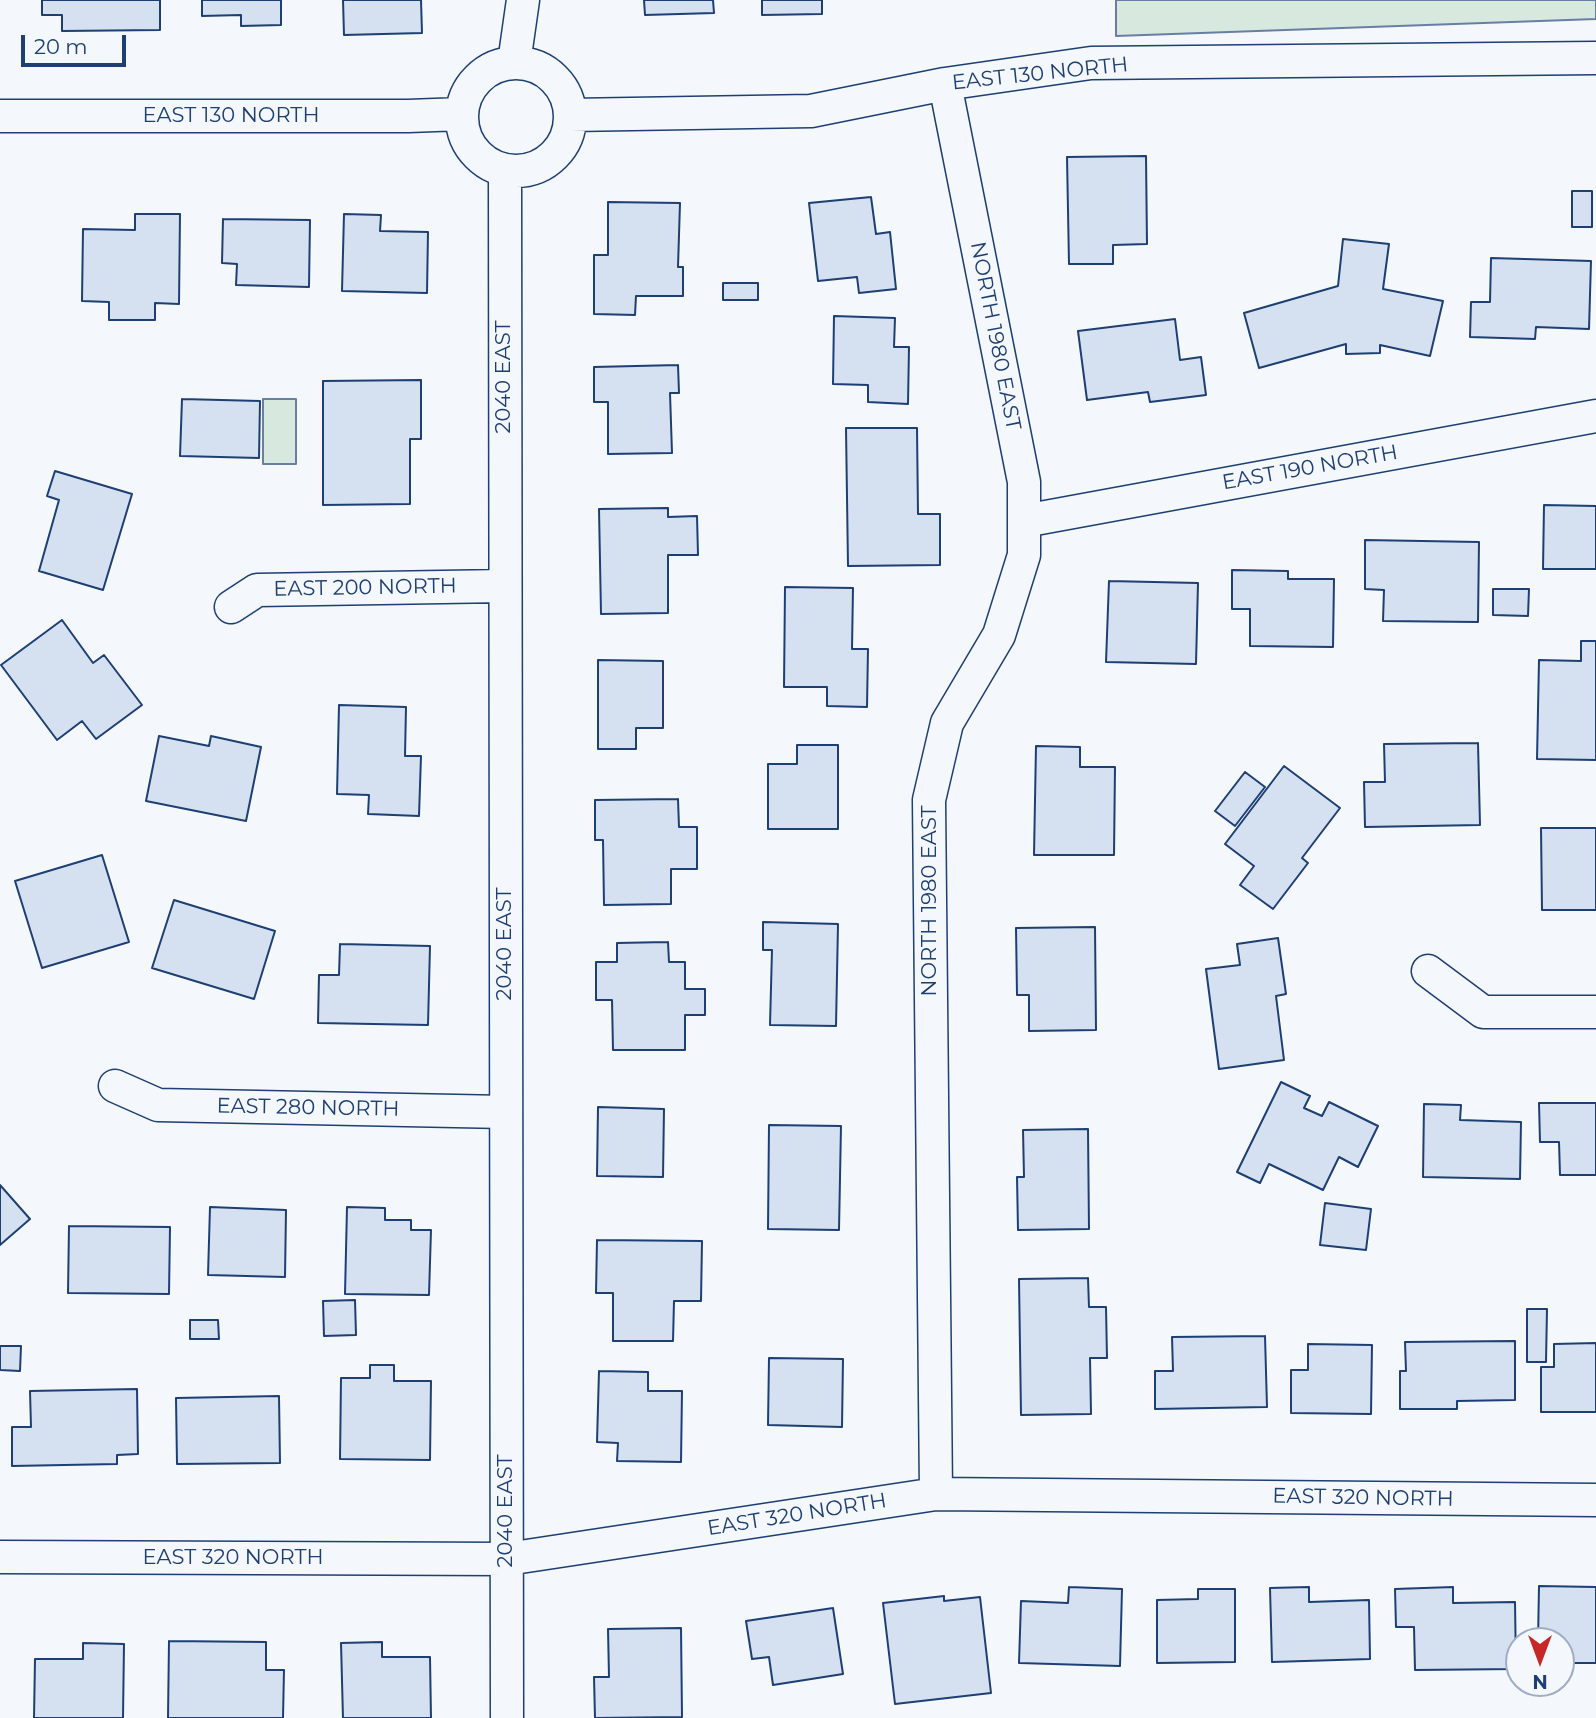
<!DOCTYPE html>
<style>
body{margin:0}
#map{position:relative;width:1596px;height:1718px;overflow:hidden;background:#f4f7fb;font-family:Montserrat,sans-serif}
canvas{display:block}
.north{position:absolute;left:1505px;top:1627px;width:70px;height:70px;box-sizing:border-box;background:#f4f7fb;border:2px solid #9eadc5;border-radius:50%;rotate:180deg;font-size:19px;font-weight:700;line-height:28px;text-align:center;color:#1d3f73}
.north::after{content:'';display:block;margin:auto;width:24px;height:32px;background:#c62828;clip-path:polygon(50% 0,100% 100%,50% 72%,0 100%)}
.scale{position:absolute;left:21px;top:35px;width:105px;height:32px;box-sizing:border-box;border:4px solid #1d3f73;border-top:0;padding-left:9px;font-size:21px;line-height:24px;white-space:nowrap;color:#1d3f73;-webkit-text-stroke:5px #f4f7fb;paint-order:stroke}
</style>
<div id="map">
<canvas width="1596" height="1718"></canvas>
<div class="north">N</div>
<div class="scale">20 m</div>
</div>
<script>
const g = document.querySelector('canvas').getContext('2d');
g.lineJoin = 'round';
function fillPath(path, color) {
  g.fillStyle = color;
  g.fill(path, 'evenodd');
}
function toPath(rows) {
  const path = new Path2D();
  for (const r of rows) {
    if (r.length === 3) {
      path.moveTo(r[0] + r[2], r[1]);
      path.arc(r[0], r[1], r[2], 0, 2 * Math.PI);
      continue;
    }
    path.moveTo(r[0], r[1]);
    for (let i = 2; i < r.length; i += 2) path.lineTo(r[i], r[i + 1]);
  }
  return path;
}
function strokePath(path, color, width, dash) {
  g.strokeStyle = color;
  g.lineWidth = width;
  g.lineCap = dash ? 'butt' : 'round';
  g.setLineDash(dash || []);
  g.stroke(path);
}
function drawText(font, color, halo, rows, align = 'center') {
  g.font = font + ' Montserrat,sans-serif';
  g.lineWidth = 5;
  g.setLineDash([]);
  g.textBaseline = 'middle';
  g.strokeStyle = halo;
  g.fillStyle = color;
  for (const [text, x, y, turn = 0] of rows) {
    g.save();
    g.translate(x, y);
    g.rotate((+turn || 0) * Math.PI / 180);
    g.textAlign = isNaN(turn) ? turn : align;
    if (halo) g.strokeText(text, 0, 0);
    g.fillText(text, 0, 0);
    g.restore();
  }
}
const green = toPath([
 [1116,0,1596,0,1596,19,1116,36,1116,0],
 [263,399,296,399,296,464,263,464,263,399]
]);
const building = toPath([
 [42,0,160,0,160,30,62,31,62,15,42,15,42,0],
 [202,0,281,0,281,25,241,26,241,15,202,16,202,0],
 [343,0,421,0,422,33,344,35,343,0],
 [644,0,713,0,714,13,645,15,644,0],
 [762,0,822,0,822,14,762,15,762,0],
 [1146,156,1147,244,1113,245,1113,264,1069,264,1067,157,1146,156],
 [1572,191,1592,191,1592,227,1572,227,1572,191],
 [871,197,876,234,890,232,896,289,859,293,857,277,818,281,809,203,871,197],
 [608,202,680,203,678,267,683,267,683,296,636,296,635,315,594,314,594,255,608,255,608,202],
 [135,214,180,214,179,304,155,303,155,320,109,320,109,302,82,301,83,229,135,230,135,214],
 [344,214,381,215,380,231,428,232,427,293,342,291,344,214],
 [223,219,310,220,309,287,236,285,237,264,222,263,223,219],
 [1343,239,1389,244,1383,289,1443,301,1430,356,1380,345,1380,353,1346,354,1346,344,1259,368,1244,313,1338,286,1343,239],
 [1491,258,1591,261,1589,329,1536,327,1535,339,1470,337,1471,302,1490,302,1491,258],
 [723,283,758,283,758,300,723,300,723,283],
 [834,316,895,318,894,347,909,347,908,404,868,402,868,385,833,384,834,316],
 [1175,319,1180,360,1201,357,1206,395,1150,402,1148,392,1087,400,1078,331,1175,319],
 [678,365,679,393,670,393,672,453,608,454,608,402,594,402,594,367,678,365],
 [421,380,421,439,410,439,410,504,323,505,323,381,421,380],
 [182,399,260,401,259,458,180,456,182,399],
 [846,428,917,428,918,514,940,514,940,565,848,566,846,428],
 [55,471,132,494,103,590,39,571,59,500,47,496,55,471],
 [1544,505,1596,506,1596,569,1543,569,1544,505],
 [668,508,668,517,697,516,698,555,668,555,668,613,601,614,599,509,668,508],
 [1365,540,1479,542,1478,622,1383,621,1384,590,1365,589,1365,540],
 [1232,570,1288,571,1288,579,1334,579,1333,647,1250,646,1250,609,1232,609,1232,570],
 [1109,581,1198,583,1196,664,1106,662,1109,581],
 [785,587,853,588,852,649,868,649,867,707,827,706,827,687,784,687,785,587],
 [1493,589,1529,589,1528,616,1493,615,1493,589],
 [62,620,93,663,104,655,142,705,96,739,82,721,57,740,1,665,62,620],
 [1581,641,1596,641,1596,760,1537,759,1539,660,1581,661,1581,641],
 [598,660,663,661,663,728,636,728,636,749,598,749,598,660],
 [339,705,406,707,405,756,421,756,419,816,368,814,369,795,337,794,339,705],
 [159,736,209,746,211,736,261,747,246,821,146,801,159,736],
 [1478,743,1480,825,1365,827,1364,782,1385,782,1384,744,1478,743],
 [797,745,838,745,838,829,768,829,768,764,797,764,797,745],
 [1036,746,1080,747,1080,767,1115,767,1114,855,1034,855,1036,746],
 [1284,766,1340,808,1302,858,1308,863,1273,909,1240,885,1254,866,1225,844,1284,766],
 [1245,772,1265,787,1235,826,1215,811,1245,772],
 [678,799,679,827,697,827,697,869,671,869,671,904,604,905,603,840,595,840,595,800,678,799],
 [1541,828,1596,828,1596,910,1542,910,1541,828],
 [102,855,129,942,42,968,15,881,102,855],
 [174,900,275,931,254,999,152,968,174,900],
 [763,922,838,924,836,1026,770,1025,772,950,763,950,763,922],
 [1095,927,1096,1030,1029,1031,1029,995,1017,995,1016,928,1095,927],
 [1278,938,1286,994,1276,996,1284,1060,1219,1069,1206,969,1240,965,1237,944,1278,938],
 [668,942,669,962,685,962,685,989,705,989,705,1015,685,1015,685,1050,613,1050,612,1000,596,1000,596,962,617,962,617,943,668,942],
 [340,944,430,946,428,1025,318,1023,319,975,339,975,340,944],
 [1281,1082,1310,1096,1304,1108,1322,1116,1329,1102,1378,1126,1358,1167,1339,1157,1323,1190,1269,1164,1260,1183,1237,1172,1281,1082],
 [1539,1103,1596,1103,1596,1175,1560,1175,1559,1142,1540,1142,1539,1103],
 [1424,1104,1461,1105,1460,1120,1521,1122,1520,1179,1423,1177,1424,1104],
 [598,1107,664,1109,663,1177,597,1176,598,1107],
 [769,1125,841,1126,839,1230,768,1229,769,1125],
 [1088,1129,1089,1229,1018,1230,1017,1177,1024,1177,1023,1130,1088,1129],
 [0,1185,30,1219,0,1245,0,1185],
 [1325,1203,1371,1209,1366,1250,1320,1245,1325,1203],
 [210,1207,286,1210,285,1277,208,1275,210,1207],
 [347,1207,385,1208,385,1220,411,1220,411,1230,431,1230,429,1295,345,1294,347,1207],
 [69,1226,170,1227,169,1294,68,1293,69,1226],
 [597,1240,702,1241,701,1301,674,1301,673,1341,613,1341,613,1293,596,1293,597,1240],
 [1088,1278,1089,1307,1106,1307,1107,1358,1090,1358,1091,1414,1021,1415,1019,1279,1088,1278],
 [355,1300,356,1335,324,1336,323,1301,355,1300],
 [1527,1309,1547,1309,1546,1362,1527,1362,1527,1309],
 [190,1320,218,1320,219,1339,190,1339,190,1320],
 [1265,1336,1267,1407,1155,1409,1155,1371,1173,1371,1172,1337,1265,1336],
 [1515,1341,1515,1400,1457,1401,1457,1409,1400,1409,1400,1371,1406,1371,1405,1342,1515,1341],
 [1596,1343,1596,1412,1541,1412,1541,1367,1554,1367,1554,1344,1596,1343],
 [1308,1344,1372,1345,1371,1414,1291,1413,1291,1370,1308,1370,1308,1344],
 [0,1346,21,1346,20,1371,0,1370,0,1346],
 [769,1358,843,1359,842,1427,768,1425,769,1358],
 [370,1365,394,1365,394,1381,431,1381,430,1460,340,1459,341,1378,370,1378,370,1365],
 [599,1371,648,1372,648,1391,682,1391,681,1462,617,1461,618,1443,597,1442,599,1371],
 [137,1389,138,1454,117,1455,117,1464,12,1466,12,1427,31,1427,30,1391,137,1389],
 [279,1396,280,1463,177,1464,176,1398,279,1396],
 [1539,1586,1596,1587,1596,1663,1561,1663,1561,1641,1538,1641,1539,1586],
 [1069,1587,1122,1589,1120,1666,1019,1663,1021,1601,1068,1603,1069,1587],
 [1309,1587,1309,1602,1369,1600,1370,1659,1272,1662,1270,1588,1309,1587],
 [1453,1587,1453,1603,1515,1602,1516,1669,1415,1670,1414,1627,1396,1627,1395,1589,1453,1587],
 [1198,1589,1235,1589,1235,1662,1157,1663,1157,1600,1198,1599,1198,1589],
 [944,1596,944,1601,980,1597,991,1693,895,1704,883,1603,944,1596],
 [833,1608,843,1674,773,1685,769,1657,752,1659,746,1621,833,1608],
 [681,1628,682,1717,595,1718,594,1677,609,1677,608,1629,681,1628],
 [169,1641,266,1642,266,1670,284,1670,283,1718,168,1718,169,1641],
 [382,1642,382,1657,430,1657,431,1718,343,1718,341,1643,382,1642],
 [83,1643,124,1644,123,1718,34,1718,35,1659,83,1659,83,1643]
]);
const street = toPath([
 [514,63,523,0],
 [516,117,54],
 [571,115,811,111,945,84,1091,63,1596,58],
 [0,116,408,116,462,114],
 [505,170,507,1718],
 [1024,521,1596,416],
 [231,607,257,590,504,586],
 [1428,971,1483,1012,1596,1012],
 [115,1086,158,1105,505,1112],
 [936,1494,929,800,947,723,999,635,1024,555,1024,482,945,84],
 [0,1557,507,1559,936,1494,1596,1500]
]);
const streetNames = [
 ["EAST 130 NORTH",1040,74,-6],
 ["EAST 130 NORTH",231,116],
 ["NORTH 1980 EAST",995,336,79],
 ["2040 EAST",504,377,-90],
 ["EAST 190 NORTH",1310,468,-10],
 ["EAST 200 NORTH",365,588,-1],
 ["NORTH 1980 EAST",930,901,-90],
 ["2040 EAST",505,944,-90],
 ["EAST 280 NORTH",308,1108,1],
 ["EAST 320 NORTH",1363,1498,1],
 ["2040 EAST",506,1511,-90],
 ["EAST 320 NORTH",797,1515,-9],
 ["EAST 320 NORTH",233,1558]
];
fillPath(green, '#d7e8df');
strokePath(green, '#687fa3', 2);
fillPath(building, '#d5e0f0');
strokePath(building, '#1d3f73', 2);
strokePath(street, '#1d3f73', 35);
strokePath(street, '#f4f7fb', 32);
drawText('21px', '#1d3f73', '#f4f7fb', streetNames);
</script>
